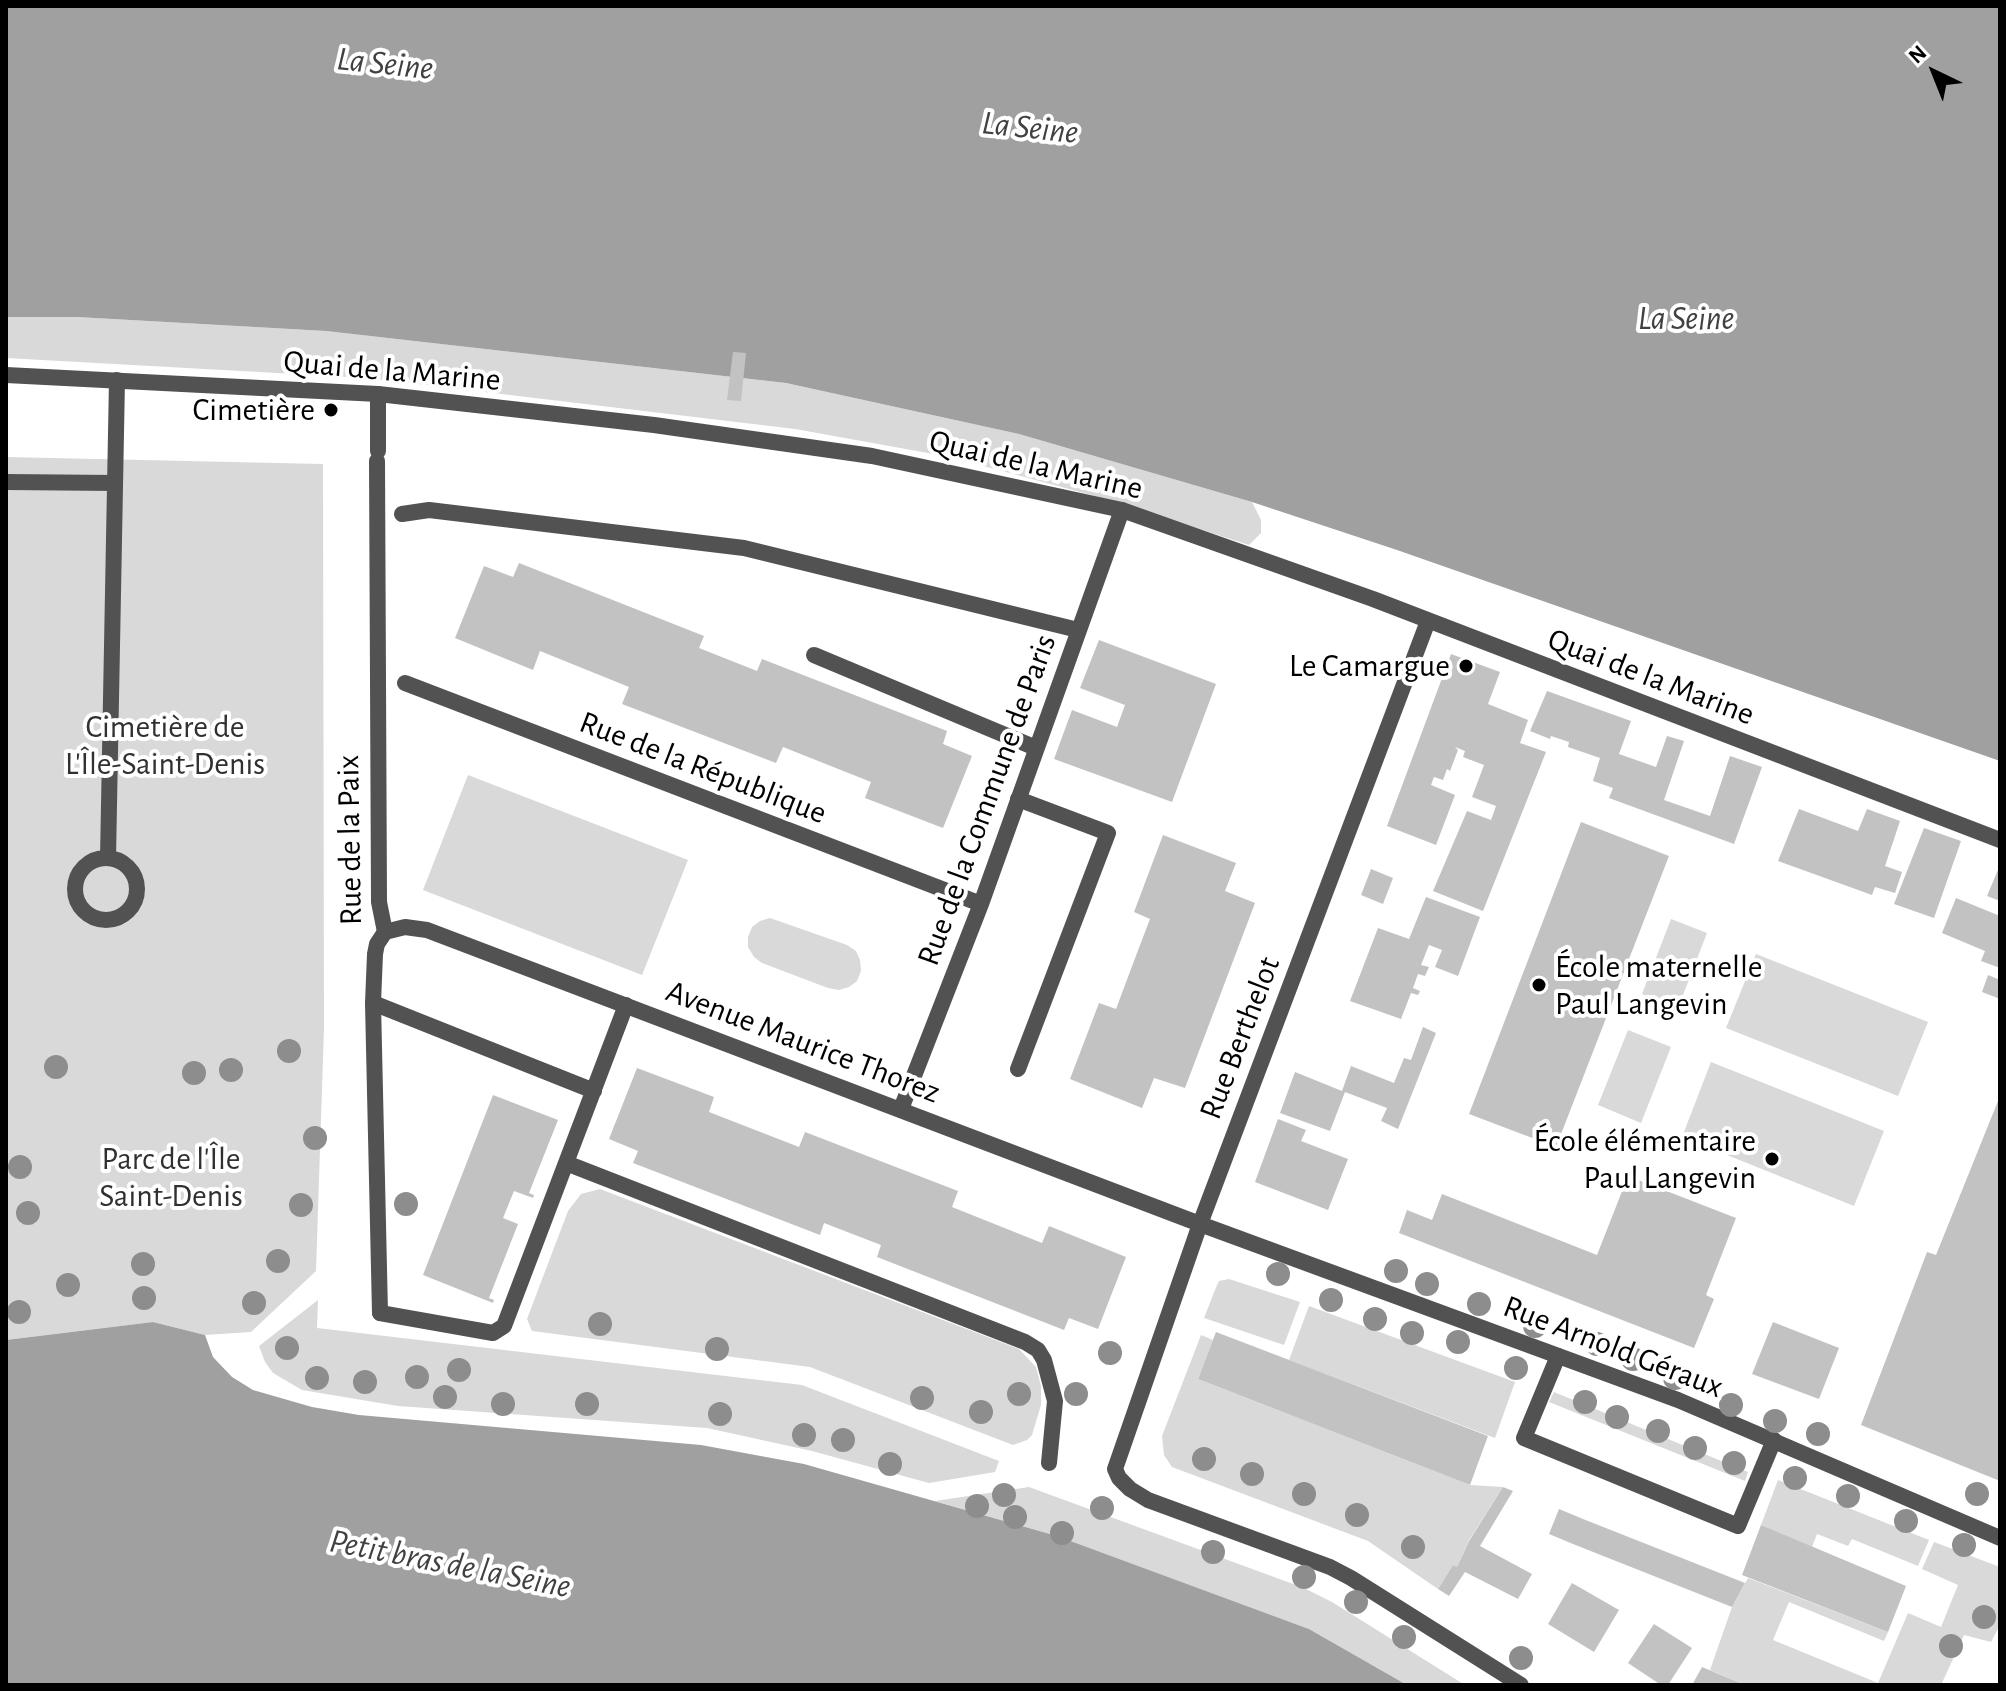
<!DOCTYPE html>
<meta charset="utf-8">
<style>
body{margin:0}
#map{position:relative;width:2006px;height:1691px;overflow:hidden;background:#fff;font-family:"Alegreya Sans",sans-serif}
canvas{display:block}
.frame{position:absolute;inset:0;border:8px solid #000;pointer-events:none}
.north{position:absolute;left:1894px;top:32px;width:80px;height:80px;-webkit-text-stroke:6px #fff;paint-order:stroke;rotate:317deg;font-size:22px;font-weight:700;line-height:32px;text-align:center;color:#000}
.north::after{content:'';display:block;margin:auto;width:28px;height:36px;background:#000;clip-path:polygon(50% 0,100% 100%,50% 72%,0 100%)}
</style>
<div id="map">
<canvas width="2006" height="1691"></canvas>
<div class="frame"></div>
<div class="north">N</div>
</div>
<script>
const g = document.querySelector('canvas').getContext('2d');
g.lineJoin = 'round';
function fillPath(path, color) {
  g.fillStyle = color;
  g.fill(path, 'evenodd');
}
function toPath(rows) {
  const path = new Path2D();
  for (const r of rows) {
    if (r.length === 3) {
      path.moveTo(r[0] + r[2], r[1]);
      path.arc(r[0], r[1], r[2], 0, 2 * Math.PI);
      continue;
    }
    path.moveTo(r[0], r[1]);
    for (let i = 2; i < r.length; i += 2) path.lineTo(r[i], r[i + 1]);
  }
  return path;
}
function strokePath(path, color, width, dash) {
  g.strokeStyle = color;
  g.lineWidth = width;
  g.lineCap = dash ? 'butt' : 'round';
  g.setLineDash(dash || []);
  g.stroke(path);
}
function drawText(font, color, halo, rows, align = 'center') {
  g.font = font + ' "Alegreya Sans",sans-serif';
  g.lineWidth = 8;
  g.setLineDash([]);
  g.textBaseline = 'middle';
  g.strokeStyle = halo;
  g.fillStyle = color;
  for (const [text, x, y, turn = 0] of rows) {
    g.save();
    g.translate(x, y);
    g.rotate((+turn || 0) * Math.PI / 180);
    g.textAlign = isNaN(turn) ? turn : align;
    if (halo) g.strokeText(text, 0, 0);
    g.fillText(text, 0, 0);
    g.restore();
  }
}
const green = toPath([
 [6,317,77,317,326,331,786,383,1019,434,1252,502,1261,520,1261,533,1249,545,1106,499,991,468,928,453,795,429,367,378,6,358],
 [6,457,323,464,324,1028,316,1271,251,1332,205,1335,153,1322,6,1340],
 [468,775,688,860,642,975,423,890],
 [770,918,847,945,856,951,860,960,861,971,857,981,849,987,839,990,828,988,762,963,754,957,748,947,748,937,752,927,760,921],
 [1671,919,1707,933,1678,1008,1642,994],
 [1756,954,1928,1022,1898,1096,1726,1028],
 [1628,1030,1671,1047,1641,1123,1598,1105],
 [1711,1062,1884,1131,1854,1206,1682,1137],
 [600,1189,1019,1349,1036,1367,1041,1386,1041,1405,1032,1435,1027,1440,1013,1445,810,1367,532,1331,527,1319,568,1211,581,1194],
 [1229,1279,1300,1302,1284,1345,1204,1318,1217,1285,1219,1281],
 [318,1300,317,1328,802,1385,999,1461,995,1472,929,1483,812,1451,707,1428,398,1406,302,1390,273,1373,265,1362,259,1346],
 [1309,1306,1515,1382,1495,1438,1289,1360],
 [1201,1335,1213,1340,1198,1379,1470,1485,1503,1487,1469,1540,1457,1567,1453,1565,1438,1589,1368,1541,1172,1467,1164,1455,1162,1436],
 [1554,1392,1748,1472,1745,1481,1549,1402],
 [1778,1480,1929,1540,1918,1566,1852,1539,1848,1546,1817,1534,1812,1547,1761,1525],
 [1029,1487,1304,1588,1332,1602,1465,1685,1407,1685,1309,1629,1057,1536,935,1501],
 [1934,1542,2000,1567,2000,1625,1991,1642,1964,1635,1941,1685,1745,1685,1710,1670,1732,1607,1748,1578,1888,1632,1884,1641,1789,1602,1773,1640,1878,1683,1908,1613,1941,1627,1958,1585,1922,1569]
]);
const water = toPath([
 [6,6,2000,6,2000,761,1397,550,1252,502,1019,434,786,383,326,331,77,317,6,317],
 [153,1322,205,1335,213,1357,232,1377,253,1390,312,1407,359,1415,701,1445,804,1464,1057,1536,1309,1629,1407,1685,6,1685,6,1340]
]);
const building = toPath([
 [733,352,746,353,741,401,727,400],
 [519,563,704,636,699,648,757,671,762,659,947,731,943,744,972,756,943,828,865,798,871,782,783,747,776,763,622,704,629,687,540,651,533,670,455,638,484,566,513,577],
 [1099,640,1216,684,1172,802,1054,759,1072,710,1117,727,1125,705,1080,688],
 [1451,654,1500,672,1488,704,1528,720,1520,743,1546,752,1483,911,1433,891,1467,811,1491,820,1496,806,1472,797,1484,765,1463,757,1465,751,1455,747,1458,750,1450,771,1447,769,1443,780,1434,777,1431,785,1455,795,1436,845,1387,826],
 [1547,691,1631,721,1619,754,1656,767,1667,736,1684,741,1664,800,1710,816,1730,756,1762,767,1734,844,1609,798,1613,788,1593,781,1600,758,1568,747,1569,742,1551,736,1550,739,1530,731],
 [1799,809,1858,831,1867,809,1900,821,1885,866,1902,872,1895,893,1875,887,1872,895,1778,861],
 [1581,822,1669,856,1556,1147,1469,1114],
 [1924,828,1961,841,1934,918,1894,904],
 [1163,835,1236,863,1225,891,1255,903,1185,1088,1154,1078,1142,1108,1070,1079,1099,1003,1116,1009,1137,953,1150,919,1134,912],
 [2000,865,2000,901,1987,896],
 [1371,869,1393,878,1383,904,1361,895],
 [1426,897,1480,917,1458,976,1435,967,1442,950,1429,945,1421,965,1429,967,1425,976,1418,974,1413,988,1420,991,1418,995,1411,993,1401,1019,1350,1001,1378,928,1409,939],
 [1956,898,2000,916,2000,968,1981,961,1985,951,1942,933],
 [1988,975,2000,980,2000,999,1982,992],
 [1423,1027,1436,1033,1398,1129,1381,1121,1387,1108,1345,1092,1330,1131,1280,1113,1295,1072,1342,1091,1351,1066,1394,1083,1404,1058,1411,1060],
 [637,1068,714,1097,709,1112,799,1147,805,1132,958,1191,952,1207,1042,1243,1049,1226,1126,1257,1098,1329,1069,1318,1064,1330,877,1257,881,1245,824,1223,820,1235,633,1163,638,1151,609,1139],
 [493,1095,558,1120,529,1193,534,1195,533,1198,514,1191,503,1218,518,1224,489,1298,494,1300,493,1303,423,1275],
 [2000,1096,2000,1481,1861,1425,1927,1252,1936,1255],
 [1278,1119,1306,1130,1301,1141,1348,1159,1328,1210,1255,1182],
 [1628,1176,1736,1218,1706,1295,1714,1299,1694,1348,1399,1233,1407,1210,1432,1220,1442,1194,1597,1255],
 [1773,1322,1839,1348,1819,1399,1752,1374],
 [1216,1332,1488,1436,1470,1485,1198,1379],
 [1503,1487,1513,1491,1480,1546,1532,1574,1518,1599,1465,1572,1449,1596,1438,1589,1453,1565,1457,1567,1469,1541],
 [1559,1509,1583,1519,1745,1583,1732,1607,1573,1544,1549,1534],
 [1761,1525,1906,1586,1888,1632,1742,1575],
 [1572,1583,1619,1610,1594,1652,1548,1624],
 [1654,1624,1692,1648,1668,1685,1661,1685,1628,1663],
 [1702,1667,1745,1685,1692,1685]
]);
const service = toPath([
 [6,482,115,483],
 [1018,799,1108,833,1018,1069],
 [106,889,31],
 [108,858,117,380],
 [373,1003,594,1091],
 [566,1163,1025,1342,1038,1350,1044,1360,1055,1401,1049,1463],
 [380,1313,493,1333,504,1326,626,1005],
 [1558,1356,1524,1438,1738,1526,1774,1440]
]);
const pedestrian = toPath([
 [378,451,378,394],
 [377,461,379,902,385,932],
 [814,655,1036,748]
]);
const minor = toPath([
 [402,514,429,510,744,548,1078,630],
 [1428,621,1200,1224,1115,1469,1119,1478,1130,1489,1148,1500,1330,1567,1351,1578,1521,1685],
 [405,683,981,904],
 [901,1109,981,904,1122,510],
 [380,1313,373,1003,375,954,377,944,385,932,405,927,427,930,1200,1224,1678,1400,2000,1538]
]);
const tertiary = toPath([
 [6,375,378,394,654,425,872,456,1122,510,1373,599,2000,840]
]);
const trees = [
 [289,1051],
 [56,1067],
 [231,1070],
 [194,1073],
 [315,1138],
 [20,1167],
 [406,1204],
 [301,1205],
 [28,1213],
 [278,1261],
 [143,1264],
 [1396,1271],
 [1278,1274],
 [1427,1284],
 [68,1285],
 [144,1298],
 [1331,1300],
 [254,1303],
 [1479,1304],
 [19,1312],
 [1375,1319],
 [600,1324],
 [1535,1326],
 [1412,1333],
 [1458,1342],
 [1597,1344],
 [287,1348],
 [717,1349],
 [1110,1353],
 [1633,1359],
 [1516,1368],
 [459,1370],
 [417,1377],
 [317,1378],
 [1675,1378],
 [365,1382],
 [1019,1394],
 [1076,1394],
 [445,1397],
 [922,1398],
 [1585,1402],
 [503,1404],
 [587,1404],
 [1731,1405],
 [981,1412],
 [720,1414],
 [1617,1417],
 [1775,1421],
 [1658,1431],
 [1818,1434],
 [804,1435],
 [843,1440],
 [1695,1448],
 [1204,1459],
 [1734,1463],
 [890,1464],
 [1252,1474],
 [1795,1478],
 [1304,1494],
 [1977,1494],
 [1004,1495],
 [1848,1496],
 [977,1506],
 [1102,1508],
 [1357,1515],
 [1015,1517],
 [1906,1521],
 [1062,1533],
 [1964,1545],
 [1413,1547],
 [1213,1552],
 [1304,1577],
 [1356,1602],
 [1984,1617],
 [1404,1637],
 [1951,1646],
 [1521,1658]
];
const markers = [
 [331,410,8,"#000"],
 [1466,666,8,"#000"],
 [1539,985,8,"#000"],
 [1772,1159,8,"#000"]
];
const streetNames = [
 ["Quai de la Marine",392,371,5],
 ["Quai de la Marine",1036,465,13],
 ["Quai de la Marine",1651,677,21],
 ["Rue de la République",703,768,21],
 ["Rue de la Commune de Paris",987,800,-70],
 ["Rue de la Paix",350,840,-91],
 ["Rue Berthelot",1240,1038,-69],
 ["Avenue Maurice Thorez",803,1042,21],
 ["Rue Arnold Géraux",1613,1347,21]
];
const poiNames = [
 ["Cimetière",315,410],
 ["Le Camargue",1450,666],
 ["École maternelle",1555,967,"left"],
 ["Paul Langevin",1555,1004,"left"],
 ["École élémentaire",1756,1141],
 ["Paul Langevin",1756,1178]
];
const parkNames = [
 ["Cimetière de",165,727],
 ["L'Île-Saint-Denis",165,764],
 ["Parc de l'Île",171,1159],
 ["Saint-Denis",171,1196]
];
const waterNames = [
 ["La Seine",385,64,6],
 ["La Seine",1030,128,6],
 ["La Seine",1686,319],
 ["Petit bras de la Seine",450,1564,11]
];
fillPath(green, '#d9d9d9');
fillPath(water, '#a0a0a0');
fillPath(building, '#c2c2c2');
strokePath(service, '#525252', 16);
strokePath(pedestrian, '#525252', 16);
strokePath(minor, '#525252', 16);
strokePath(tertiary, '#525252', 16);
g.fillStyle = '#8d8d8d';
for (const [x, y] of trees) {
  g.beginPath();
  g.arc(x, y, 12, 0, 2 * Math.PI);
  g.fill();
}
for (const [x, y, r, color] of markers) {
  const dot = new Path2D();
  dot.arc(x, y, r, 0, 2 * Math.PI);
  g.fillStyle = color;
  g.fill(dot);
  strokePath(dot, '#fff', 3);
}
drawText('32px', '#000', '#fff', streetNames);
drawText('32px', '#000', '#fff', poiNames, 'right');
drawText('32px', '#303030', '#fff', parkNames);
drawText('italic 34px', '#414141', '#fff', waterNames);
</script>
